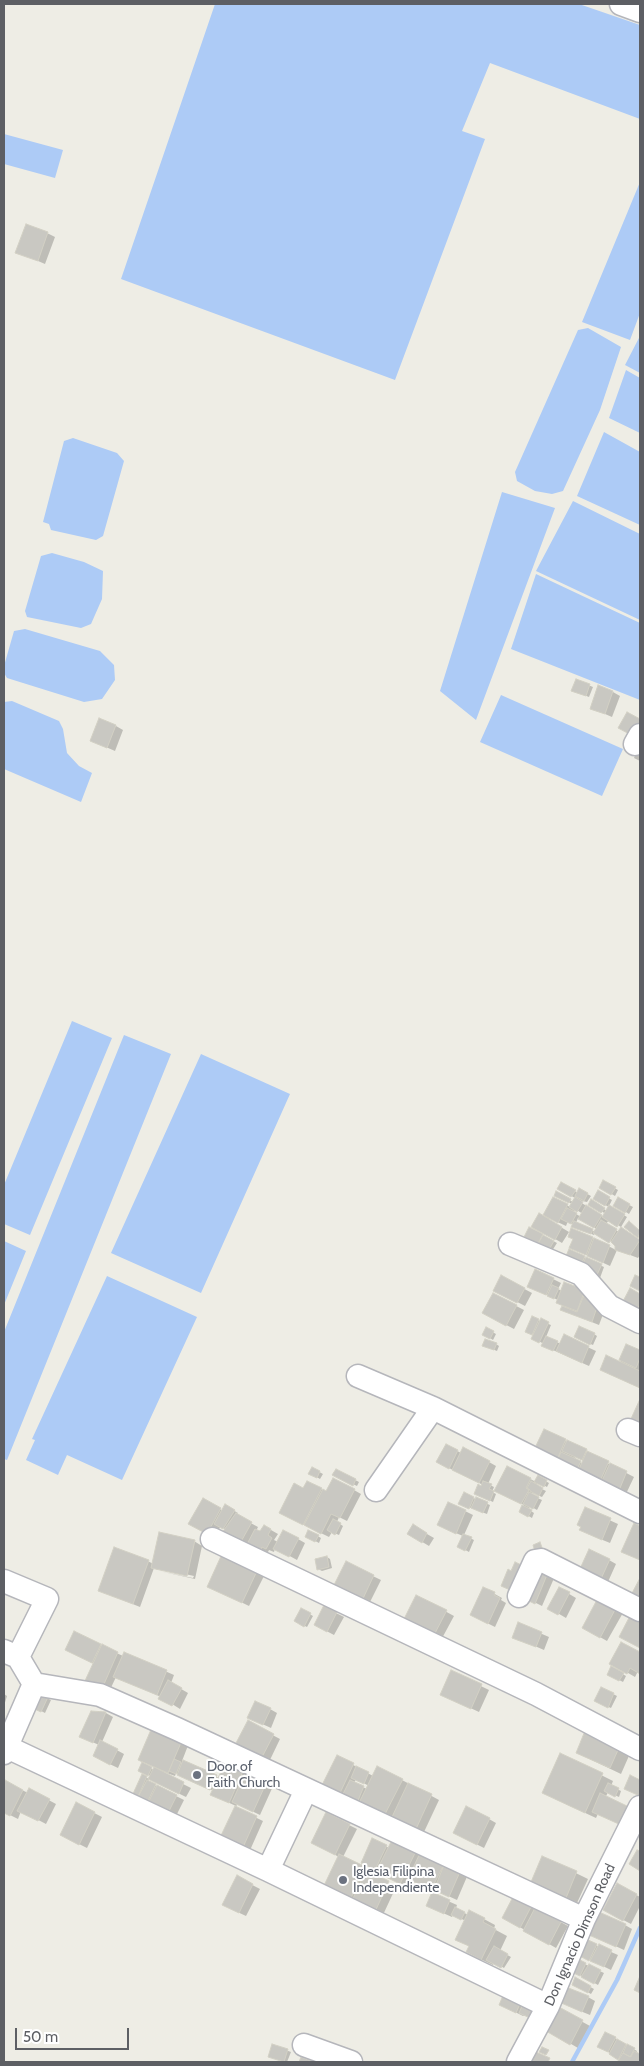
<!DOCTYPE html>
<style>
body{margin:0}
#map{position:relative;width:644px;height:2066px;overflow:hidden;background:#eeede5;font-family:Cabin,sans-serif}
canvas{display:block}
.frame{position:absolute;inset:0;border:5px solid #5d5f64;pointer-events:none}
.scale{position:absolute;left:15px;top:2028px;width:114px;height:22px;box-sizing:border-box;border:2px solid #5d5f64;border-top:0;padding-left:6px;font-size:15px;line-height:18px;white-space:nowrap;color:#5d5f64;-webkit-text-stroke:4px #fff;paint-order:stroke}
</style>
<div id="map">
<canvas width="644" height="2066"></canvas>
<div class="frame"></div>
<div class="scale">50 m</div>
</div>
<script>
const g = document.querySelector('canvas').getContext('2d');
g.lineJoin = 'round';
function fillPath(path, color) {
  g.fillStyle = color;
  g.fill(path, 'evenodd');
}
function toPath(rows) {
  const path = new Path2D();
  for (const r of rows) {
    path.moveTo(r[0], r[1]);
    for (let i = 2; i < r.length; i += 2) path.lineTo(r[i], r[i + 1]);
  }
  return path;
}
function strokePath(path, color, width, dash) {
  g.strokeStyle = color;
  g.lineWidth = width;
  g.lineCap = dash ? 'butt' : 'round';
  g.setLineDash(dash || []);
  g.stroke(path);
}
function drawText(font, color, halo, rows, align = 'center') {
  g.font = font + ' Cabin,sans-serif';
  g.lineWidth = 4;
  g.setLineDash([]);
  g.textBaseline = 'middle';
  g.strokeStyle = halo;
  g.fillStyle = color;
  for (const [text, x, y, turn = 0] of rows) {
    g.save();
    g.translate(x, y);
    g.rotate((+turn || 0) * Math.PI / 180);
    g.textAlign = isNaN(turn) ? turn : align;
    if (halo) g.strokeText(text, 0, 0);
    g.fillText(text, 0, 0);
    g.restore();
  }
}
const water = toPath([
 [215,4,579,4,640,25,640,119,490,63,462,131,485,139,395,380,121,279],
 [4,134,63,150,55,178,4,164],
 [640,182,640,313,630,340,582,322],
 [588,328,621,347,600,410,563,491,552,494,535,491,517,481,515,472,578,330],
 [640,336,640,373,625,365],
 [626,370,640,378,640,433,609,418],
 [604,432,640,452,640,525,577,496],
 [73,438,117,453,124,461,103,536,96,540,51,530,49,524,43,522,64,441],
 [502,492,555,508,476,720,440,691],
 [573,501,640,534,640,620,536,571],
 [52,553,84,562,103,571,102,599,91,624,81,628,27,617,25,611,41,556],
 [536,574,640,623,640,700,511,649],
 [25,629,100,651,114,665,115,680,102,699,84,702,7,678,4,673,4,666,14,631],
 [501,695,623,749,602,796,480,742],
 [12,701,59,721,63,729,67,753,79,766,92,773,81,802,4,769,4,702],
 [72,1021,112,1038,30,1235,4,1224,4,1185],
 [124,1035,171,1054,7,1460,4,1459,4,1332],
 [201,1054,290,1094,201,1293,111,1253],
 [4,1241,26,1251,4,1305],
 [107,1276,197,1317,122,1480,67,1455,58,1475,26,1460,35,1440,32,1439]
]);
const shadow = toPath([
 [47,233,55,237,45,264,17,252],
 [576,680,593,687,589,697,576,692],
 [613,692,620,696,612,717,591,708],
 [116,726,123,730,115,751,92,741],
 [639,745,640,745,640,761,634,758],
 [604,1182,618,1190,615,1196,600,1187],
 [562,1183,578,1193,580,1190,591,1196,587,1202,577,1200,604,1217,606,1214,589,1204,591,1201,607,1211,609,1207,594,1199,598,1192,612,1200,609,1206,627,1217,621,1227,609,1220,606,1224,619,1232,628,1233,640,1241,640,1255,638,1258,617,1250,610,1266,571,1248,593,1238,616,1250,617,1245,595,1233,594,1235,576,1228,568,1221,566,1226,549,1218,549,1220,569,1232,562,1243,533,1226,544,1217,554,1198,570,1207,572,1204,555,1195,556,1193,573,1202,575,1198,559,1189],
 [575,1209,583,1214,581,1217,573,1212],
 [578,1218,597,1229,596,1232,576,1223],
 [618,1199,633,1207,629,1214,615,1205],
 [530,1229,557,1243,550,1254,542,1253],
 [569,1251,604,1267,600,1278,568,1264],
 [502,1277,532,1293,525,1306,502,1294],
 [553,1279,561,1283,558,1289,562,1291,585,1291,605,1309,599,1325,569,1313,562,1309,563,1306,557,1303,558,1300,536,1290],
 [493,1294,524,1310,514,1329,491,1317],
 [532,1318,551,1325,546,1337,561,1344,564,1336,596,1351,589,1366,546,1347,544,1344,533,1338,534,1335,526,1331],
 [487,1329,496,1334,493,1340,484,1334],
 [594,1334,597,1336,593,1345,579,1339],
 [496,1344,499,1346,497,1351,487,1347],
 [627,1346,640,1352,640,1388,609,1374,620,1363],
 [544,1430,634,1477,625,1496,534,1454],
 [575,1457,584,1461,583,1464,574,1459],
 [446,1445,461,1453,489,1462,496,1466,488,1484,494,1487,492,1492,496,1494,493,1502,478,1495,483,1485,445,1466],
 [508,1467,536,1482,538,1477,549,1483,547,1487,538,1482,536,1486,546,1491,542,1497,532,1493,531,1495,542,1500,537,1510,530,1506,528,1509,534,1513,532,1518,520,1511,524,1505,503,1494],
 [312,1468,323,1474,320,1479,310,1473],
 [336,1470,359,1482,357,1486,334,1475],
 [307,1482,327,1492,354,1490,361,1494,347,1521,339,1517,337,1522,343,1526,339,1535,332,1532,329,1537,288,1517],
 [464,1494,490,1505,487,1514,463,1505],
 [203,1500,223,1511,226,1506,238,1513,236,1515,258,1527,256,1531,261,1533,264,1526,278,1534,274,1540,278,1542,284,1531,305,1543,297,1560,275,1548,274,1552,269,1550,265,1558,247,1547,221,1526,214,1537,190,1524],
 [585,1509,618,1524,610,1543,588,1534],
 [465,1511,473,1515,464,1535,474,1540,469,1552,458,1546,463,1536,446,1529],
 [413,1526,434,1538,429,1546,409,1534],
 [309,1531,321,1538,319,1543,306,1536],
 [194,1541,202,1546,195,1579,159,1571,193,1578,194,1576,158,1568,158,1570,154,1568,140,1607,100,1591,148,1561,153,1564],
 [223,1556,264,1576,249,1606,216,1590],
 [327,1557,330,1559,332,1568,322,1571,318,1569],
 [609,1560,616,1564,607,1584,588,1574],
 [346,1563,381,1580,367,1608],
 [509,1571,555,1576,542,1606,530,1600],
 [484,1588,502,1598,501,1600,506,1603,495,1627,479,1619],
 [559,1588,576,1598,566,1618,549,1608],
 [417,1596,454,1616,440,1642,411,1627],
 [600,1598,624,1611,607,1641,584,1628],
 [324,1607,344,1617,334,1635,315,1625],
 [301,1609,313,1616,307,1627,295,1621],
 [519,1624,549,1637,544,1650,514,1637],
 [74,1633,123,1656,124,1653,174,1675,171,1683,188,1693,180,1709,161,1697,116,1677,108,1694,93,1686,94,1664,74,1654],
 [622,1643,640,1653,640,1673,638,1671,635,1677,611,1663],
 [612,1668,626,1676,623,1682,608,1674],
 [452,1672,489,1690,479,1712,449,1698],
 [601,1688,617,1696,611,1708,595,1701],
 [36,1693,51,1700,45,1713,30,1705],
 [4,1694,7,1696,4,1706],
 [270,1709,277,1713,271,1728,249,1718],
 [92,1712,106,1713,113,1717,102,1742,124,1754,118,1768,101,1760,99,1745,81,1737],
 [248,1722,280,1739,269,1762,237,1745],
 [154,1727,189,1743,182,1761,219,1778,227,1762,274,1784,260,1815,237,1804,236,1808,263,1821,247,1857,219,1843,236,1806,212,1795,214,1791,176,1773,175,1776,164,1772,163,1774,191,1788,186,1797,157,1783,151,1776,140,1770,142,1764,154,1770,155,1767],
 [632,1749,621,1774,577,1753],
 [561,1755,613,1781,611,1786,621,1791,619,1797,608,1792,596,1818,555,1799],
 [337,1756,373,1776,402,1780,439,1800,424,1832,401,1821,396,1821,331,1788],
 [356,1779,369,1786,367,1789,354,1783],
 [142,1775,149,1779,148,1782,184,1800,176,1816,137,1798],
 [6,1782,28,1793,30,1790,56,1804,46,1824,21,1811,18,1819,4,1812,4,1786],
 [77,1804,102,1817,87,1848,69,1839],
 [489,1819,496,1823,484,1848,462,1837],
 [349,1825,357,1829,343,1857,365,1868,368,1869,367,1872,396,1887,382,1917,325,1895,339,1857,320,1847],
 [373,1839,389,1848,415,1852,469,1872,457,1900,411,1879,408,1887,369,1867],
 [543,1857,588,1879,577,1903,543,1888],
 [237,1877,260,1889,246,1916,231,1909],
 [618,1885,640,1897,640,1906,631,1924,604,1910],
 [432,1894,457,1905,456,1908,468,1915,484,1919,495,1925,494,1929,507,1936,500,1951,511,1957,504,1968,494,1962,493,1965,478,1958,470,1947,457,1939,466,1921,453,1915,452,1917,427,1906],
 [515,1897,568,1926,556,1948,504,1918],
 [625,1925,632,1929,624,1950,598,1938],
 [586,1941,618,1955,611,1970,580,1955],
 [576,1960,604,1973,598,1985,571,1970],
 [576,1979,594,1989,591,1994,573,1984],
 [506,1992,539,2008,523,2016,507,2008],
 [588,1997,595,2001,590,2015,568,2006],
 [559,2009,590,2026,578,2048,547,2030],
 [606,2033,637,2051,636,2053,640,2055,640,2062,623,2062,599,2046],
 [273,2045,291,2052,287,2062,269,2057]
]);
const stream = toPath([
 [572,2062,617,1980,640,1928]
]);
const building = toPath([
 [26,224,48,232,38,261,15,253,26,224],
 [576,679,590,684,586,696,571,691,576,679],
 [598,685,613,691,605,714,590,709,598,685],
 [627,712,640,719,640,731,637,738,618,728,627,712],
 [99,718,116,725,107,748,90,741,99,718],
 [603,1180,616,1187,611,1195,599,1188,603,1180],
 [561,1182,576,1190,571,1197,557,1189,561,1182],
 [579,1188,588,1193,584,1201,575,1196,579,1188],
 [598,1190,610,1197,605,1206,593,1199,598,1190],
 [556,1191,571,1199,569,1203,554,1196,556,1191],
 [553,1197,568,1204,558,1223,543,1215,553,1197],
 [575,1197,583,1202,577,1212,569,1207,575,1197],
 [618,1197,630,1204,625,1213,613,1206,618,1197],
 [591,1199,605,1208,601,1213,588,1205,591,1199],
 [586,1205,602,1215,594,1228,578,1219,586,1205],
 [609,1205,625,1214,617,1227,602,1217,609,1205],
 [567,1208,577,1213,571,1224,561,1219,567,1208],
 [539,1213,562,1227,555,1240,531,1227,539,1213],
 [601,1220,617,1229,609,1243,593,1233,601,1220],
 [574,1221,593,1229,591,1234,571,1227,574,1221],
 [629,1221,640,1231,638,1238,624,1227,629,1221],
 [529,1227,543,1234,534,1251,523,1239,529,1227],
 [621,1227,640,1240,630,1255,615,1250,615,1246,611,1242,621,1227],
 [571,1228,593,1237,586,1255,569,1248,573,1239,568,1237,571,1228],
 [543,1235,554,1241,547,1253,534,1251,543,1235],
 [594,1238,610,1245,603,1263,587,1256,594,1238],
 [569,1249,585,1256,579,1270,563,1263,569,1249],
 [586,1257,602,1264,596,1277,580,1270,586,1257],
 [535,1269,554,1278,546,1295,527,1287,535,1269],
 [501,1275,525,1288,517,1303,493,1291,501,1275],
 [635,1275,640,1277,640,1291,630,1286,635,1275],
 [564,1282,585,1290,577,1311,556,1303,564,1282],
 [552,1285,559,1288,554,1299,547,1296,552,1285],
 [630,1288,640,1294,640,1304,634,1315,620,1307,630,1288],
 [493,1293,517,1305,506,1326,482,1313,493,1293],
 [585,1293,598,1304,592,1322,560,1310,562,1306,577,1312,585,1293],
 [532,1316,539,1319,532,1335,525,1332,532,1316],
 [541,1318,549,1322,539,1343,531,1339,541,1318],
 [579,1326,595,1333,590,1345,574,1337,579,1326],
 [486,1327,494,1331,490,1339,482,1335,486,1327],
 [564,1334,589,1346,582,1363,556,1351,564,1334],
 [546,1336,558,1341,553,1351,541,1346,546,1336],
 [485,1339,497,1343,494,1350,482,1346,485,1339],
 [626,1344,640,1350,640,1358,636,1368,619,1360,626,1344],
 [606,1355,640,1371,640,1388,600,1370,606,1355],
 [640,1399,640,1425,630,1421,640,1399],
 [544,1429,566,1439,555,1464,532,1454,544,1429],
 [567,1440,587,1449,582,1460,562,1451,567,1440],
 [446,1444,458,1450,449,1469,436,1462,446,1444],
 [463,1447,490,1461,479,1483,452,1470,463,1447],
 [587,1451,609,1461,597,1488,575,1478,587,1451],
 [561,1452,581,1461,574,1476,557,1461,561,1452],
 [610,1463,627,1471,618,1493,600,1485,610,1463],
 [507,1466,531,1478,526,1488,529,1490,521,1504,494,1491,507,1466],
 [312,1467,320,1471,317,1478,308,1474,312,1467],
 [336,1469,356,1479,353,1486,332,1475,336,1469],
 [538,1475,547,1480,544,1487,534,1482,538,1475],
 [333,1478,355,1489,340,1518,331,1514,321,1534,304,1525,323,1489,326,1491,333,1478],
 [307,1481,322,1488,303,1525,279,1513,294,1483,303,1488,307,1481],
 [483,1481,492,1484,489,1489,494,1491,490,1501,474,1494,478,1484,481,1486,483,1481],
 [531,1481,543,1488,539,1496,530,1491,530,1490,527,1488,531,1481],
 [464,1492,474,1497,469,1509,458,1504,464,1492],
 [529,1492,539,1497,533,1509,523,1504,529,1492],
 [476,1497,488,1502,483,1513,471,1508,476,1497],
 [203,1498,221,1508,207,1534,188,1524,203,1498],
 [448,1502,466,1510,456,1534,437,1525,448,1502],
 [225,1504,235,1510,223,1529,214,1524,225,1504],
 [522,1505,532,1510,528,1517,519,1512,522,1505],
 [585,1507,611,1518,602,1540,579,1530,581,1527,577,1525,585,1507],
 [236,1513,252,1522,238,1547,219,1537,236,1513],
 [333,1519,341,1523,335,1535,327,1530,333,1519],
 [634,1523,640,1526,640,1560,621,1552,634,1523],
 [413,1524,427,1533,422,1543,407,1534,413,1524],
 [264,1525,271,1529,268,1535,272,1538,266,1549,262,1547,258,1555,245,1548,255,1529,260,1531,264,1525],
 [283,1530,299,1538,289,1557,273,1549,283,1530],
 [308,1530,319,1535,315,1542,305,1537,308,1530],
 [159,1532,195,1540,187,1576,151,1568,159,1532],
 [463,1534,472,1537,465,1551,457,1547,463,1534],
 [540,1542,544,1553,536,1555,533,1545,540,1542],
 [114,1547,149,1560,133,1604,98,1591,114,1547],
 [589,1549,610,1559,600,1581,579,1571,589,1549],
 [222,1554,257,1571,242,1603,207,1587,222,1554],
 [327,1556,329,1567,317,1570,315,1559,327,1556],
 [346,1561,374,1575,360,1605,331,1591,346,1561],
 [515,1562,528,1568,517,1593,501,1586,508,1569,511,1571,515,1562],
 [536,1564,549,1570,535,1604,521,1597,536,1564],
 [640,1578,640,1602,630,1597,640,1578],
 [483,1587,495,1592,494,1595,500,1598,488,1624,470,1615,483,1587],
 [559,1587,570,1592,558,1615,547,1609,559,1587],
 [416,1595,447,1610,432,1639,402,1623,416,1595],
 [599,1596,617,1606,600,1638,582,1628,599,1596],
 [324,1605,337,1612,327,1632,314,1625,324,1605],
 [301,1608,311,1613,304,1627,294,1621,301,1608],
 [632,1612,640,1617,640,1648,619,1637,632,1612],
 [518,1622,542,1632,536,1647,512,1638,518,1622],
 [74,1631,101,1644,92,1663,65,1650,74,1631],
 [621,1642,640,1652,640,1674,630,1668,627,1674,609,1664,621,1642],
 [102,1644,118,1652,101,1691,84,1683,102,1644],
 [124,1652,167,1670,157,1695,113,1677,124,1652],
 [611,1666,624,1673,619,1681,607,1675,611,1666],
 [451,1670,482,1684,471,1709,440,1695,451,1670],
 [168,1680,182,1688,172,1706,158,1699,168,1680],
 [601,1687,614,1693,608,1708,594,1701,601,1687],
 [35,1691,48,1697,41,1712,28,1706,35,1691],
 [255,1701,271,1708,263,1725,247,1718,255,1701],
 [91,1711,106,1712,93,1743,79,1737,91,1711],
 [248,1720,274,1734,261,1759,235,1745,248,1720],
 [153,1725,183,1738,168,1773,138,1760,153,1725],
 [587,1726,622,1741,610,1768,576,1753,587,1726],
 [100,1740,118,1749,110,1765,93,1756,100,1740],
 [560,1753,603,1773,585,1813,542,1793,560,1753],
 [337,1755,354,1763,340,1793,322,1785,337,1755],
 [174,1759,181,1762,176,1774,169,1771,174,1759],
 [183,1760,217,1775,210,1790,177,1775,183,1760],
 [226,1761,244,1769,229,1803,210,1795,226,1761],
 [142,1762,152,1767,148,1776,138,1771,142,1762],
 [356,1766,369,1772,364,1784,351,1778,356,1766],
 [377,1766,403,1779,384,1816,359,1803,377,1766],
 [154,1767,184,1782,179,1794,148,1779,154,1767],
 [247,1769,268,1779,253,1812,232,1802,247,1769],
 [142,1774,147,1776,137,1799,132,1796,142,1774],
 [630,1775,640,1780,640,1796,624,1789,630,1775],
 [5,1780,23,1790,10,1816,4,1813,4,1784,5,1780],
 [147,1780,156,1784,147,1803,137,1799,147,1780],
 [350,1780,364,1786,357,1803,342,1796,350,1780],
 [408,1783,432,1794,416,1829,392,1817,408,1783],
 [608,1783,619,1788,615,1797,604,1791,608,1783],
 [157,1785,177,1795,168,1813,148,1803,157,1785],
 [29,1788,50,1799,38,1821,17,1811,29,1788],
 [600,1793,629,1807,621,1825,592,1812,600,1793],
 [76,1802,95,1812,79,1845,60,1835,76,1802],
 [235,1806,257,1816,240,1854,217,1844,235,1806],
 [466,1806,490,1818,477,1845,453,1833,466,1806],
 [326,1812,350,1824,335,1855,311,1843,326,1812],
 [372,1838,387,1845,375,1870,361,1863,372,1838],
 [392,1840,416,1851,400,1884,376,1872,392,1840],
 [637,1850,640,1851,640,1871,629,1864,637,1850],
 [420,1853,444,1864,431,1890,408,1879,420,1853],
 [339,1854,366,1867,347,1906,320,1894,339,1854],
 [542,1856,577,1871,566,1898,531,1882,542,1856],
 [446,1860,462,1867,449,1897,434,1890,446,1860],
 [366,1870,389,1881,374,1914,351,1903,366,1870],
 [237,1875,253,1884,239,1913,222,1905,237,1875],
 [617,1883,637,1894,623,1921,603,1910,617,1883],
 [432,1892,450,1900,444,1914,426,1906,432,1892],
 [514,1895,532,1905,520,1928,502,1918,514,1895],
 [536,1906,562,1920,549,1945,523,1931,536,1906],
 [455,1907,465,1912,461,1920,451,1915,455,1907],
 [469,1910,485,1918,483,1922,496,1929,481,1960,466,1952,469,1946,455,1940,469,1910],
 [599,1912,626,1924,616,1947,589,1935,599,1912],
 [586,1939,597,1944,589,1961,578,1955,586,1939],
 [599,1944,612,1950,604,1967,590,1961,599,1944],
 [494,1946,508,1954,501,1968,486,1960,494,1946],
 [576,1958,586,1963,580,1976,569,1971,576,1958],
 [589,1964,601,1970,594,1984,581,1977,589,1964],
 [640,1976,640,1993,634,1990,640,1976],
 [575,1977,591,1986,588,1993,572,1985,575,1977],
 [566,1987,589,1996,582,2012,559,2002,566,1987],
 [505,1991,522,1999,516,2013,499,2005,505,1991],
 [525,1999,536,2005,530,2018,519,2013,525,1999],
 [559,2007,583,2020,570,2045,546,2031,559,2007],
 [605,2032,616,2037,608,2052,597,2047,605,2032],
 [617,2039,626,2044,618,2060,609,2054,617,2039],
 [272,2044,288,2049,284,2062,268,2057,272,2044],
 [627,2044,635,2048,630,2057,623,2053,627,2044],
 [542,2047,549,2050,546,2055,539,2052,542,2047],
 [634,2051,640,2054,640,2062,618,2061,623,2053,631,2057,634,2051],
 [536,2052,550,2058,548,2062,531,2062,536,2052],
 [301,2057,314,2062,299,2062,301,2057]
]);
const minor = toPath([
 [621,4,640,11],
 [635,744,640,735],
 [510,1244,581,1274,609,1306,640,1322],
 [358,1376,433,1408,640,1512],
 [628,1430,640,1435],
 [376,1490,433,1408],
 [212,1539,536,1694,640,1749],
 [4,1581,47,1599,18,1657],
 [519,1596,535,1561,541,1560,640,1610],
 [4,1651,18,1657,34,1684,4,1753],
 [34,1684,100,1695,177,1729,584,1919],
 [4,1744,7,1747,268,1870,548,2006],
 [268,1870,306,1790],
 [304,2045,351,2062],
 [518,2062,548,2006,584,1919,640,1807]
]);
const markers = [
 [197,1775,5,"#6b7280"],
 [343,1880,5,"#6b7280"]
];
const worshipNames = [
 ["Door of",207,1767],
 ["Faith Church",207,1783],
 ["Iglesia Filipina",353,1872],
 ["Independiente",353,1888]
];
const streetNames = [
 ["Don Ignacio Dimson Road",580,1935,-66]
];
fillPath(water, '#adcbf6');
fillPath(shadow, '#0003');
strokePath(stream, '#adcbf6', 4.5);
fillPath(building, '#c9c8c2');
strokePath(building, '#d2d0c4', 1);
strokePath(minor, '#b5b6bb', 25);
strokePath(minor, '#fff', 22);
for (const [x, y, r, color] of markers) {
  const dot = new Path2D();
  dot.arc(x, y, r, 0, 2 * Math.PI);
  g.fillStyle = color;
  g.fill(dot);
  strokePath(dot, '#fff', 2);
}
drawText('14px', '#5b616d', '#fff', worshipNames, 'left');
drawText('14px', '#5d5f64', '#fff', streetNames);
</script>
